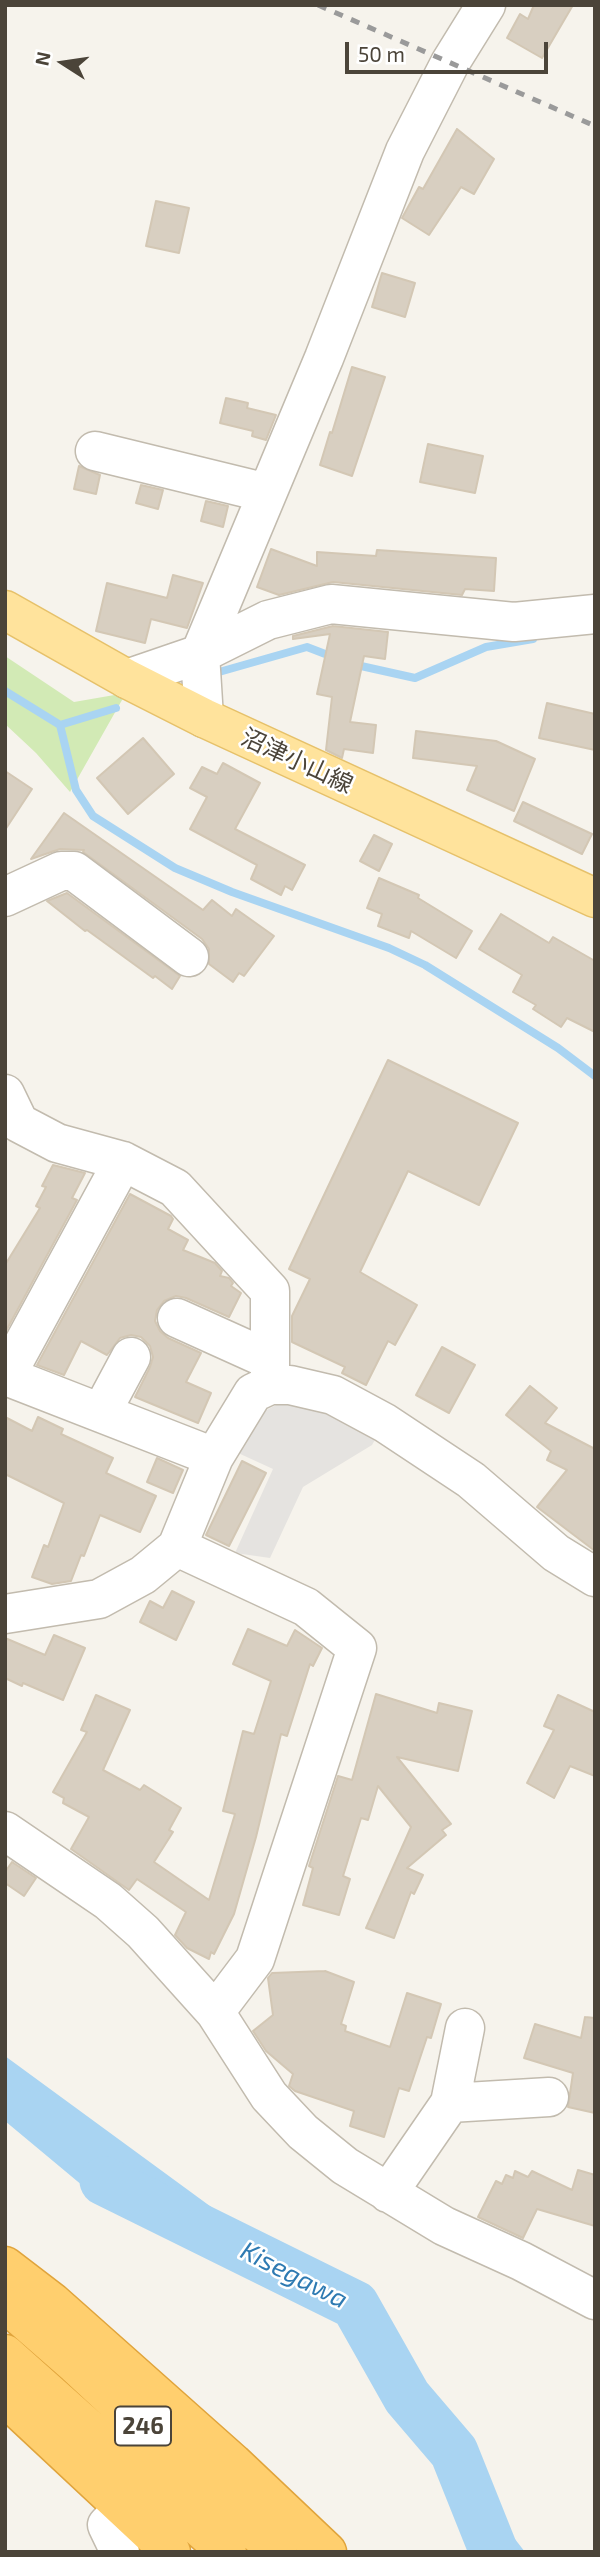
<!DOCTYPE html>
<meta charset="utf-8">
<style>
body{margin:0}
#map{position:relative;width:600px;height:2557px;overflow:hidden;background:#f6f3ec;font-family:"Exo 2",sans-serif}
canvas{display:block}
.frame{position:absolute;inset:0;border:7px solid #4b4439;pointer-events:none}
.north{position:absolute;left:28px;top:28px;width:70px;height:70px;-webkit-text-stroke:5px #fff;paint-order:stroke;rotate:282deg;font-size:19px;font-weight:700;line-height:28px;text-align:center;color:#4b4439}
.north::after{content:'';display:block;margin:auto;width:24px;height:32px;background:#4b4439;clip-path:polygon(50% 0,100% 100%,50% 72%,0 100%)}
.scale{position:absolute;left:345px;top:42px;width:203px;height:32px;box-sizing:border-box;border:4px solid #4b4439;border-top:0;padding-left:9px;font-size:21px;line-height:24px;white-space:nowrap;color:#4b4439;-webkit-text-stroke:5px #fff;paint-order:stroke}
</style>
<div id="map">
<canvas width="600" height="2557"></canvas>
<div class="frame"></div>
<div class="north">N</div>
<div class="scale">50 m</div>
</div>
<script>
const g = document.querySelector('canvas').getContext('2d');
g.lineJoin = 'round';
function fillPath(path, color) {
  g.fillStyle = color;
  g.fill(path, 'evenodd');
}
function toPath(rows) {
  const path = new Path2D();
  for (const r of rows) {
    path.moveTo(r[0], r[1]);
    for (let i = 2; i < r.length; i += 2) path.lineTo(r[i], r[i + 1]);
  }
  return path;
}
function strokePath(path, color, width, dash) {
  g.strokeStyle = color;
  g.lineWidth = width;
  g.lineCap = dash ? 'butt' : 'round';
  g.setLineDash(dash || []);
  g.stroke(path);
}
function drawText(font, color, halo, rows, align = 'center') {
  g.font = font + ' "Exo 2","Noto Sans JP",sans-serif';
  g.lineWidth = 5;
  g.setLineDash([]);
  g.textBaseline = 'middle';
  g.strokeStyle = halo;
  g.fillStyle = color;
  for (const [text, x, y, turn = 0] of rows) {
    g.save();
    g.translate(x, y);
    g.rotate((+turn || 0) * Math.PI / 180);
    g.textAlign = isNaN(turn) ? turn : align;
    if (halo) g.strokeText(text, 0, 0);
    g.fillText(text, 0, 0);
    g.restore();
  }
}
const green = toPath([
 [5,656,74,702,126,693,70,792,36,753,5,724]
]);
const parking = toPath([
 [296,1401,380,1431,372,1445,303,1487,270,1558,235,1553,273,1469,236,1452,263,1412,276,1405]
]);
const water = toPath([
 [5,2056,229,2220,101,2201,5,2121],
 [487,2503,525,2552,485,2552,467,2509]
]);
const stream = toPath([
 [352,664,415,678,486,647,533,639],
 [219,672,307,647,333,657],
 [5,691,60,725,76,790,93,816,175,868,232,892,389,948,425,965,558,1048,595,1076],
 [60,725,116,708]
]);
const river = toPath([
 [104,2181,355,2305,407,2397,454,2452,494,2552]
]);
const building = toPath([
 [534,5,573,5,542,58,507,38,520,14,528,19,534,5],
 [457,129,494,159,474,194,461,187,429,235,402,218,419,187,423,189,457,129],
 [156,201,189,208,179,253,146,246,156,201],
 [382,273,415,283,405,317,372,307,382,273],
 [352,367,385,377,352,476,320,465,330,432,332,433,352,367],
 [226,398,248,403,247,408,276,415,266,440,252,436,253,431,220,423,226,398],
 [428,444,483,456,475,493,420,482,428,444],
 [79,466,100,475,96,494,74,489,79,466],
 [141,485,163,490,158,509,136,503,141,485],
 [206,501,228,506,223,527,201,521,206,501],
 [271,549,317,566,317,552,376,556,377,550,496,558,494,591,465,589,462,595,333,582,279,595,257,587,271,549],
 [173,575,203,583,187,628,151,619,145,643,96,631,107,583,167,598,173,575],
 [333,626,388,632,385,659,364,656,350,722,376,725,373,753,344,749,342,758,326,750,332,697,317,694,330,634,293,639,293,636,333,626],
 [547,703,595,714,595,750,539,738,547,703],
 [416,731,496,741,535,759,514,811,467,790,477,766,413,758,416,731],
 [143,738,174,774,128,814,97,778,143,738],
 [223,763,260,783,235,829,305,865,292,890,285,886,281,895,251,879,257,865,190,829,207,797,190,788,202,767,217,774,223,763],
 [5,771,32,789,5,830,5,771],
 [523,802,592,834,582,854,514,821,523,802],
 [64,813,203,910,212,900,232,916,236,909,274,936,244,976,239,973,233,982,209,964,209,949,202,939,83,852,84,850,60,849,31,859,64,813],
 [374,835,392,844,379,871,360,861,374,835],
 [379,878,419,895,418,898,472,931,456,958,411,931,409,938,378,926,382,914,367,908,379,878],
 [67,893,180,976,172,989,155,976,153,978,87,930,85,931,47,901,67,893],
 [501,914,549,943,553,937,595,961,595,1032,567,1018,561,1027,533,1009,536,1005,513,992,522,975,479,949,501,914],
 [388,1060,518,1123,479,1205,408,1171,360,1272,417,1305,395,1345,388,1341,366,1385,342,1373,345,1367,292,1342,292,1316,310,1279,289,1269,388,1060],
 [53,1165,85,1173,72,1198,77,1200,6,1331,5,1265,40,1208,36,1206,46,1187,42,1186,53,1165],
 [130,1194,171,1216,173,1219,168,1229,188,1240,183,1250,215,1263,222,1271,220,1276,229,1278,233,1283,231,1286,241,1293,229,1317,186,1298,176,1296,164,1301,157,1310,155,1321,160,1331,168,1338,201,1353,186,1382,211,1393,198,1423,135,1397,150,1367,153,1357,150,1346,141,1337,131,1335,120,1338,107,1355,81,1341,64,1375,37,1365,130,1194],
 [442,1347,475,1365,449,1413,416,1395,442,1347],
 [530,1386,557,1408,545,1423,595,1449,595,1551,537,1507,567,1470,547,1460,551,1451,506,1415,530,1386],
 [5,1417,32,1431,38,1417,63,1429,61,1434,113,1458,106,1473,156,1496,140,1532,100,1515,84,1556,81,1555,71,1581,52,1584,32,1577,44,1545,48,1547,64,1503,5,1474,5,1417],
 [157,1458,183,1470,173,1493,147,1482,157,1458],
 [242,1461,266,1473,229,1546,206,1535,242,1461],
 [172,1591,194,1602,176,1640,140,1622,150,1601,163,1608,172,1591],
 [248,1629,287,1646,295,1630,322,1648,313,1666,310,1664,287,1736,281,1734,256,1837,234,1914,214,1954,211,1952,209,1959,187,1948,175,1935,186,1912,137,1879,129,1890,71,1849,89,1817,63,1803,64,1798,53,1792,87,1732,81,1730,96,1695,130,1710,103,1770,140,1790,144,1785,181,1808,169,1830,173,1832,154,1862,209,1900,235,1814,223,1811,243,1731,254,1734,271,1681,233,1664,248,1629],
 [54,1635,85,1648,63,1700,23,1683,22,1686,5,1678,5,1638,45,1655,54,1635],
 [376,1694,437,1713,439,1703,472,1711,458,1771,397,1757,451,1824,442,1830,446,1835,407,1868,423,1875,414,1894,411,1892,394,1938,366,1928,411,1827,378,1786,368,1820,361,1818,343,1876,350,1879,339,1915,303,1905,313,1868,309,1866,338,1776,352,1780,376,1694],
 [558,1695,595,1712,595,1776,570,1766,554,1798,527,1783,554,1730,544,1726,558,1695],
 [12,1862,36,1878,24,1896,5,1883,5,1872,12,1862],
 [325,1971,354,1982,341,2024,346,2026,345,2031,390,2047,407,1993,441,2004,431,2038,427,2037,409,2091,399,2088,384,2137,350,2126,354,2111,295,2091,289,2086,293,2074,266,2051,253,2031,273,2015,268,1978,272,1973,325,1971],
 [585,2017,595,2018,595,2113,568,2107,573,2073,524,2058,535,2024,581,2038,585,2017],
 [578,2170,595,2175,595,2226,537,2209,523,2238,478,2217,496,2181,502,2184,506,2175,513,2178,515,2171,528,2177,532,2171,572,2190,578,2170]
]);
const minor = toPath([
 [95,451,267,493],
 [127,679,200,654,324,358,405,151,450,63,486,5],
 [204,718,200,654,268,620,331,604,514,622,595,614],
 [5,897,61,871,74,871,189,957],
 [5,1094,19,1123,57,1143,123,1161,175,1188,270,1291,270,1385],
 [123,1161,6,1376,214,1457],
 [177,1318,270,1360],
 [101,1413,131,1357],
 [177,1547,306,1607,357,1648,255,1959,215,2012],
 [5,1614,99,1599,143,1575,177,1547,214,1457,253,1393,270,1385,290,1385,333,1395,385,1423,471,1480,556,1553,595,1577],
 [5,1831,108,1901,143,1932,215,2012,269,2096,303,2132,345,2166,444,2226,521,2261,595,2300],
 [450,2103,549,2097],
 [388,2193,450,2103,465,2028],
 [120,2552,107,2525,123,2508]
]);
const major = toPath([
 [5,610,127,679,204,718,595,898]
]);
const highway = toPath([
 [5,2266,52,2302,233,2463,327,2552],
 [5,2303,76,2365,278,2552],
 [5,2354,227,2552],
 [5,2397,171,2552]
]);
const rail = toPath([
 [318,5,595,126]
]);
const shields = [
 [143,2426,56]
];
const shieldNames = [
 ["246",143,2426]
];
const streetNames = [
 ["沼津小山線",297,761,25]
];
const waterNames = [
 ["Kisegawa",294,2275,27]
];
fillPath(green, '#d2eab5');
fillPath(parking, '#e5e3e0');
fillPath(water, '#a9d4f2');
strokePath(stream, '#a9d4f2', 8);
strokePath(river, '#a9d4f2', 49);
fillPath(building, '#d8cfc1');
strokePath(building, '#d3c7b4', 2);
strokePath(minor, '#c2bbae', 41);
strokePath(major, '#e6c16a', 41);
strokePath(highway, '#e0a43c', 41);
strokePath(minor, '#fff', 38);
strokePath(major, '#ffe39c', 38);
strokePath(highway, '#ffcf6e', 38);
strokePath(rail, '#9a9a9a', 5, [9, 9]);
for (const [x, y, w] of shields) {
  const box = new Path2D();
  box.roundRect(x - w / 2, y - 19.5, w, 39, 5);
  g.fillStyle = '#fff';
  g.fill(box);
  strokePath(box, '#4b4439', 2);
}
drawText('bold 23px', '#4b4439', null, shieldNames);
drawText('24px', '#4b4439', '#fff', streetNames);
drawText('italic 26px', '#2e7ab2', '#fff', waterNames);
</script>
